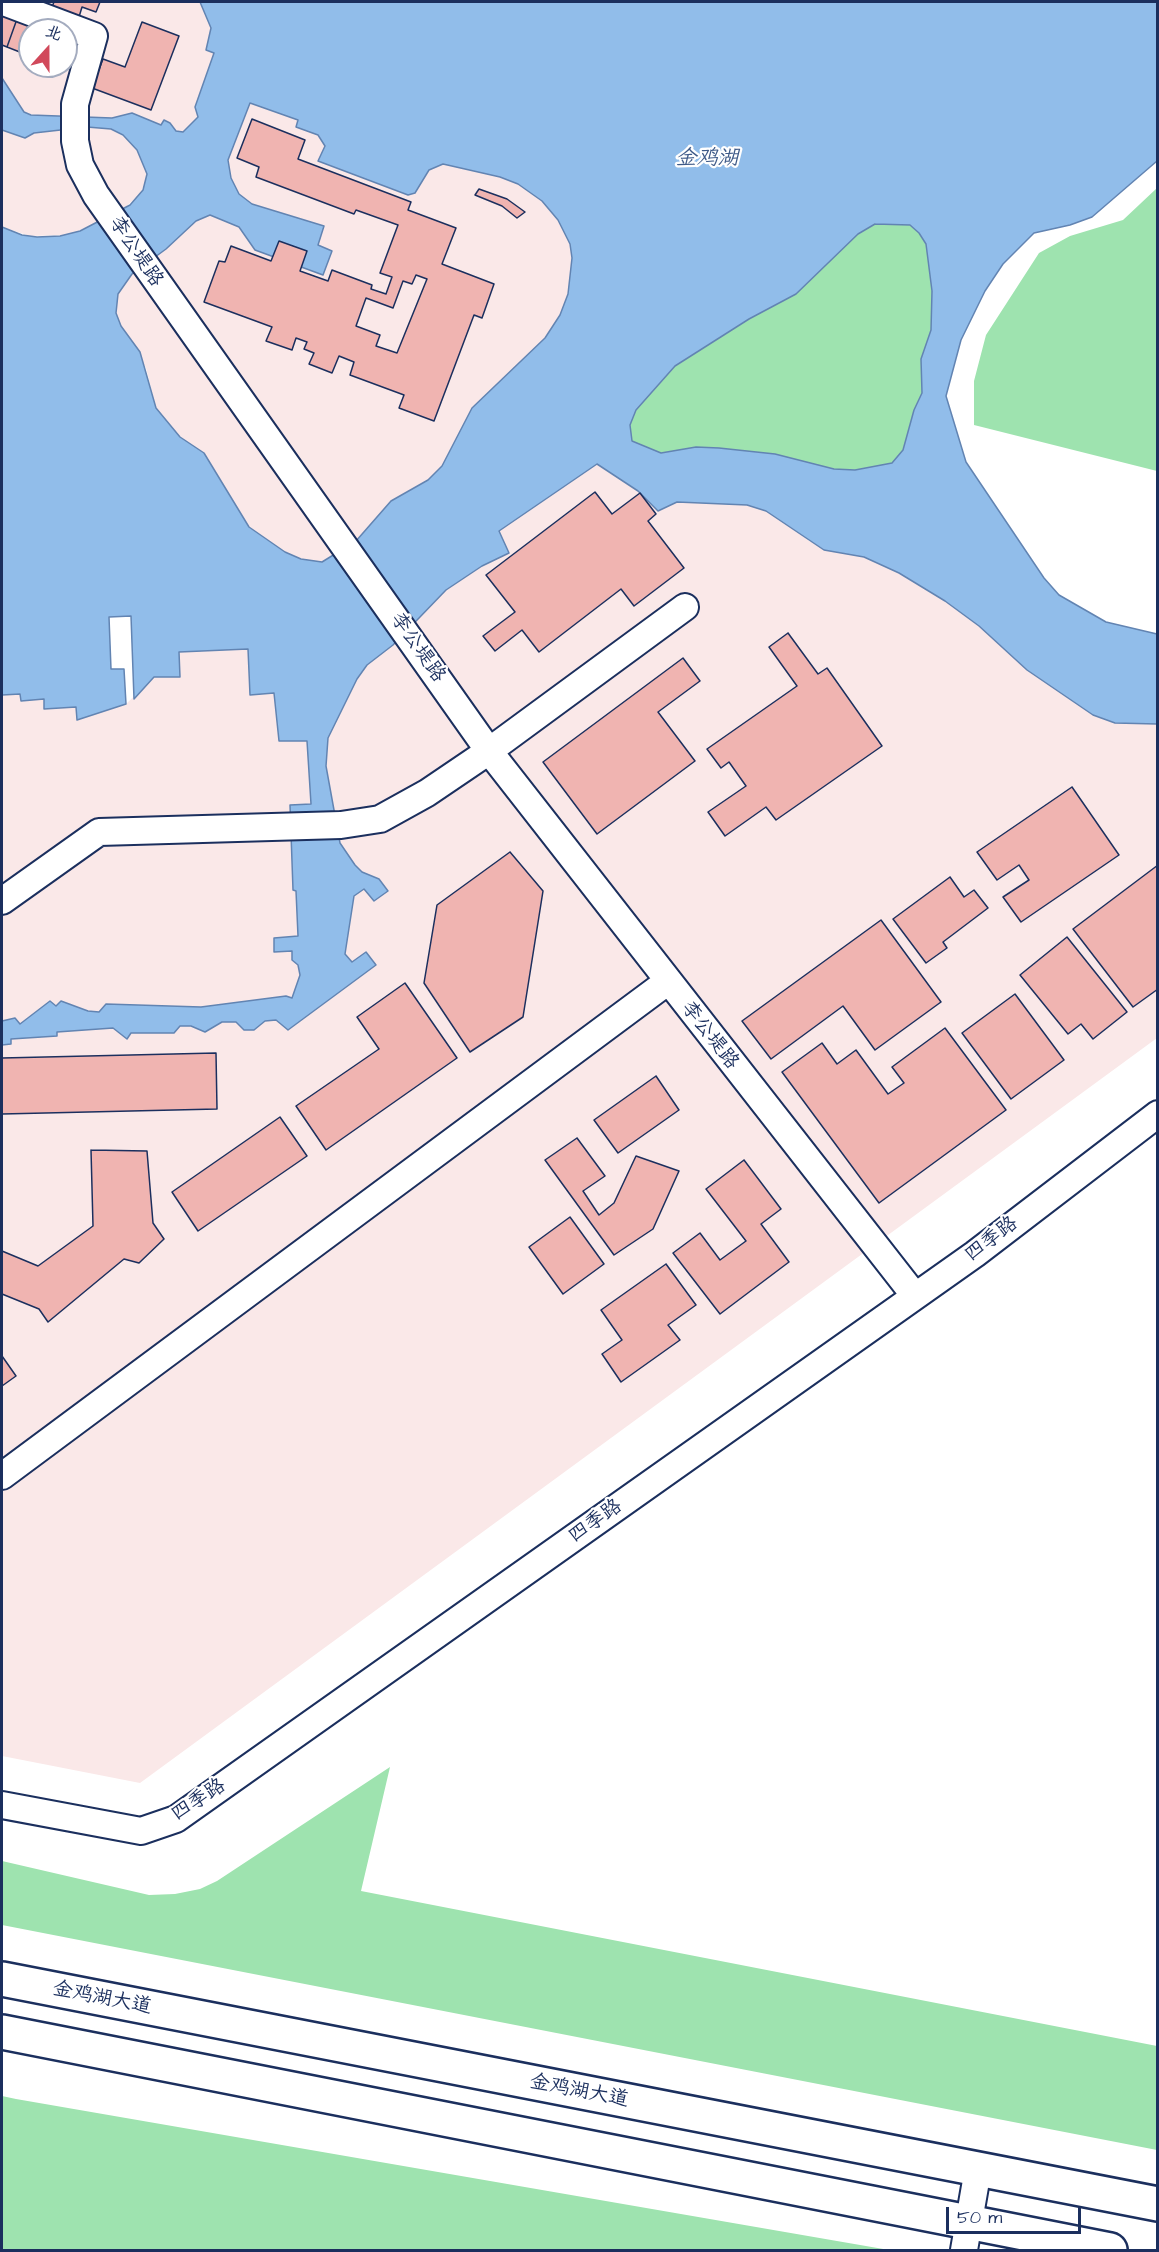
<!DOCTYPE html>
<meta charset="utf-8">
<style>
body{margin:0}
#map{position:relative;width:1159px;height:2252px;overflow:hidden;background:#fff;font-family:"Architects Daughter","LXGW WenKai TC",sans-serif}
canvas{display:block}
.frame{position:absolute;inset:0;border:3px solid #1b2f5e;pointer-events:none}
.north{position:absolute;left:18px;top:18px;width:60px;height:60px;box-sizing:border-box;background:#fff;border:2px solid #a4acbf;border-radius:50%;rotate:21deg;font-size:16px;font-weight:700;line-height:24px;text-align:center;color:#1b2f5e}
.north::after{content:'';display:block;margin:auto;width:21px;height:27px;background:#d1495b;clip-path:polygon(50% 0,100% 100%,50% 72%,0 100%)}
.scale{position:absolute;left:946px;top:2207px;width:135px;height:27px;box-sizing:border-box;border:3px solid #1b2f5e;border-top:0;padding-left:8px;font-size:18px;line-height:21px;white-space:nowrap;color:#1b2f5e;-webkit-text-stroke:4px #fff;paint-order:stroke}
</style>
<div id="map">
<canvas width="1159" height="2252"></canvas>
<div class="frame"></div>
<div class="north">北</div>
<div class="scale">50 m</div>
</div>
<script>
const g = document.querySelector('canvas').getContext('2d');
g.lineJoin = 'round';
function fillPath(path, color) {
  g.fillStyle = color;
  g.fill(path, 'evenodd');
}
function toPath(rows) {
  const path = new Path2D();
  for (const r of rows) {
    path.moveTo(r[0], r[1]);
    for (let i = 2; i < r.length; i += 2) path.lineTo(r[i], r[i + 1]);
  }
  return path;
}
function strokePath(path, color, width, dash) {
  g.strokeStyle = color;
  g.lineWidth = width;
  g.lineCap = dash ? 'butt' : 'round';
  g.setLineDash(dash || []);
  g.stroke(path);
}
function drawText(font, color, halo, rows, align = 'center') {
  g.font = font + ' "Architects Daughter","LXGW WenKai TC",sans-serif';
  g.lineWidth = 4.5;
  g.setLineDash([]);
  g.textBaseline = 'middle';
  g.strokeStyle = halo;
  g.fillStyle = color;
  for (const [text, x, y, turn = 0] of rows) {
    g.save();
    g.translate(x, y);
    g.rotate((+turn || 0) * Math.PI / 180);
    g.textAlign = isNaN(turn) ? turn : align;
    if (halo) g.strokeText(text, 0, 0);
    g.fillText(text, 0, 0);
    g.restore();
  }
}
const built = toPath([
 [2,2,200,2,211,28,206,50,214,53,195,107,198,117,183,132,176,131,170,123,164,121,162,125,132,113,112,118,43,118,24,112,2,78],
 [30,30,66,30,66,66,30,66],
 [250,103,298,120,296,127,318,135,325,145,319,160,416,193,425,175,433,167,443,164,500,177,518,184,542,201,558,220,570,244,572,258,568,294,560,315,545,338,472,408,442,466,428,480,379,515,356,541,322,562,301,559,285,552,249,527,211,464,174,431,156,408,146,368,121,326,116,313,118,294,132,274,166,249,196,221,210,215,239,227,255,250,323,274,318,246,324,226,252,204,239,194,231,178,228,160],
 [87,127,111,129,129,140,141,156,146,168,146,180,140,194,119,213,69,235,30,236,2,227,2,130,25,138,34,133],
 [597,464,638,491,658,511,677,502,747,505,766,511,787,523,809,541,841,553,864,557,899,573,945,601,1115,723,1157,724,1157,1038,140,1783,2,1756,2,695,21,694,21,701,44,699,44,709,76,707,77,720,126,704,154,677,180,677,179,652,248,649,250,695,274,693,328,738,357,679,367,665,446,590,482,566,509,553,498,531]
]);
const green = toPath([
 [1157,188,1157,471,974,425,974,381,986,335,1039,253,1070,236,1123,220],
 [875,224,910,225,919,233,926,244,932,291,931,330,921,359,922,393,914,410,903,450,892,464,855,470,834,469,775,454,719,448,696,447,661,453,632,441,630,425,635,410,675,366,749,319,796,294,858,234],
 [390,1767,361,1891,1157,2046,1157,2150,2,1925,2,1861,149,1895,175,1894,200,1889,217,1881],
 [2,2096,16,2099,889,2250,2,2250]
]);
const water = toPath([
 [200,2,1157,2,1157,161,1092,217,1070,225,1034,233,1003,264,985,291,961,340,946,396,966,462,1044,578,1059,595,1106,622,1157,634,1157,724,1115,723,1093,715,1027,670,979,626,945,601,899,573,864,557,824,550,766,511,747,505,677,502,658,511,638,491,597,464,499,531,509,553,482,566,446,590,393,645,367,665,357,679,328,738,326,766,340,843,355,865,362,872,379,879,388,891,374,901,364,889,354,896,345,954,352,962,366,952,376,965,288,1030,276,1020,265,1021,254,1030,244,1030,236,1022,222,1022,205,1032,191,1026,180,1026,174,1033,131,1033,127,1039,113,1028,57,1032,57,1036,11,1039,11,1044,2,1045,2,1021,15,1018,20,1024,50,1001,56,1006,61,1001,88,1011,99,1012,106,1004,201,1007,286,996,292,998,300,975,298,965,292,960,292,951,274,952,274,938,298,936,296,891,293,890,290,805,311,804,307,741,279,741,274,693,250,695,248,649,179,652,180,677,154,677,134,699,131,616,109,617,111,669,124,669,126,704,77,720,76,707,44,709,44,699,21,701,20,694,2,695,2,227,22,235,37,237,60,236,80,231,130,205,143,190,147,174,137,150,123,135,111,129,87,127,34,133,25,138,2,130,2,78,24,112,31,115,112,118,132,113,161,125,164,120,170,123,176,131,183,132,198,117,195,107,214,53,206,50,211,28,200,2],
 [250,103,298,120,296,127,318,135,325,146,318,161,408,195,415,193,429,170,443,164,500,177,518,184,542,201,558,220,570,244,572,258,568,294,560,315,545,338,472,408,442,466,428,480,391,501,356,541,322,562,301,559,285,552,249,527,204,453,180,437,156,408,140,352,121,326,116,313,118,294,132,274,166,249,196,221,210,215,239,227,255,250,323,275,332,251,318,245,324,226,252,204,239,194,231,178,228,160,250,103],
 [875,224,910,225,919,233,926,244,932,291,931,330,921,359,922,393,914,410,903,450,892,463,855,470,834,469,775,454,719,448,696,447,661,453,632,441,630,425,636,410,675,366,749,319,796,294,858,234,875,224]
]);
const building = toPath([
 [54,2,100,2,96,12,82,7,79,17,52,7,54,2],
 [2,13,17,19,7,47,2,45,2,13],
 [17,19,46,30,30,30,30,56,7,47,17,19],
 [142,22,179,36,151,110,92,88,103,59,125,67,142,22],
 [252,119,305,140,298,159,411,202,408,210,456,228,442,264,494,284,482,318,474,315,434,421,399,408,404,395,350,375,354,362,339,356,332,373,309,364,314,353,304,349,307,342,296,338,292,350,266,341,272,327,204,302,219,261,225,262,231,246,271,261,279,241,307,251,300,271,328,281,332,270,372,285,371,289,386,294,392,277,380,273,398,225,356,210,354,214,256,177,259,167,237,158,252,119],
 [416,275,427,279,397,353,376,346,380,335,356,326,366,298,393,308,403,281,412,284,416,275],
 [479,189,507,199,525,212,517,218,502,206,475,195,479,189],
 [595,492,612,514,640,493,656,514,648,521,684,568,634,606,621,589,539,652,522,630,495,651,483,636,515,612,486,575,595,492],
 [788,633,818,674,827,668,882,746,776,820,766,807,725,836,708,812,746,786,729,762,721,768,707,749,797,686,769,647,788,633],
 [683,658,700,681,658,712,695,761,597,834,543,762,683,658],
 [1072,787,1119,855,1021,922,1003,897,1029,880,1019,865,997,880,977,852,1072,787],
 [510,852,543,891,523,1017,470,1052,424,983,437,905,510,852],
 [1158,865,1158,989,1133,1007,1073,929,1158,865],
 [950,877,964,897,974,890,988,908,943,942,947,948,926,963,893,919,950,877],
 [881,920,941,1002,875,1050,843,1006,771,1059,742,1021,881,920],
 [1067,937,1127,1012,1093,1039,1081,1024,1068,1034,1020,975,1067,937],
 [405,983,457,1058,326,1150,296,1106,379,1049,357,1017,405,983],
 [1015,994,1064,1060,1011,1099,962,1033,1015,994],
 [945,1028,1006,1110,879,1203,782,1072,822,1043,837,1064,856,1050,888,1094,904,1083,892,1067,945,1028],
 [216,1053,217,1109,2,1114,2,1058,216,1053],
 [656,1076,679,1110,618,1153,594,1120,656,1076],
 [280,1117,307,1156,198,1231,172,1192,280,1117],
 [577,1138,605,1176,583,1191,599,1215,614,1203,636,1156,679,1171,653,1229,614,1255,545,1160,577,1138],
 [91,1150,147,1151,153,1223,164,1239,139,1263,124,1259,48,1322,39,1309,2,1294,2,1251,38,1266,93,1226,91,1150],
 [744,1160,781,1209,761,1224,789,1262,720,1314,673,1253,700,1233,720,1260,746,1241,706,1189,744,1160],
 [570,1217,604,1264,563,1294,529,1247,570,1217],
 [666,1264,696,1305,668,1325,680,1340,621,1382,602,1354,622,1340,601,1310,666,1264],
 [2,1356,16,1376,2,1386,2,1356]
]);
const minor = toPath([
 [4,2,94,36,75,104,75,141,80,165,96,195,489,751,915,1296],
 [2,901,99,832,341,825,380,819,427,793,489,751,685,607],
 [2,1476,667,982],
 [2,1805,141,1831,176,1819,975,1254,1158,1114],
 [964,2250,978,2169]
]);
const major = toPath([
 [2,1979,1158,2204],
 [2,2032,1110,2250]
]);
const streetNames = [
 ["李公堤路",135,252,56],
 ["李公堤路",417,648,55],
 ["李公堤路",709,1036,52],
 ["四季路",992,1240,-37],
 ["四季路",596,1522,-35],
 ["四季路",199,1801,-33],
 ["金鸡湖大道",102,1999,11],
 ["金鸡湖大道",579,2092,11]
];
const waterNames = [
 ["金鸡湖",707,160]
];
fillPath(built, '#fae8e8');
fillPath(green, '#9ee3af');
fillPath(water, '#91bdea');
strokePath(water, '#6284b2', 1.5);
fillPath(building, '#f0b4b1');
strokePath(building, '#1b2f5e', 1.5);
strokePath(minor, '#1b2f5e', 30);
strokePath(major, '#1b2f5e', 38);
strokePath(minor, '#fff', 26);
strokePath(major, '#fff', 33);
drawText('20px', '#1b2f5e', '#fff', streetNames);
drawText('italic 21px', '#3e5a88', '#fff', waterNames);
</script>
